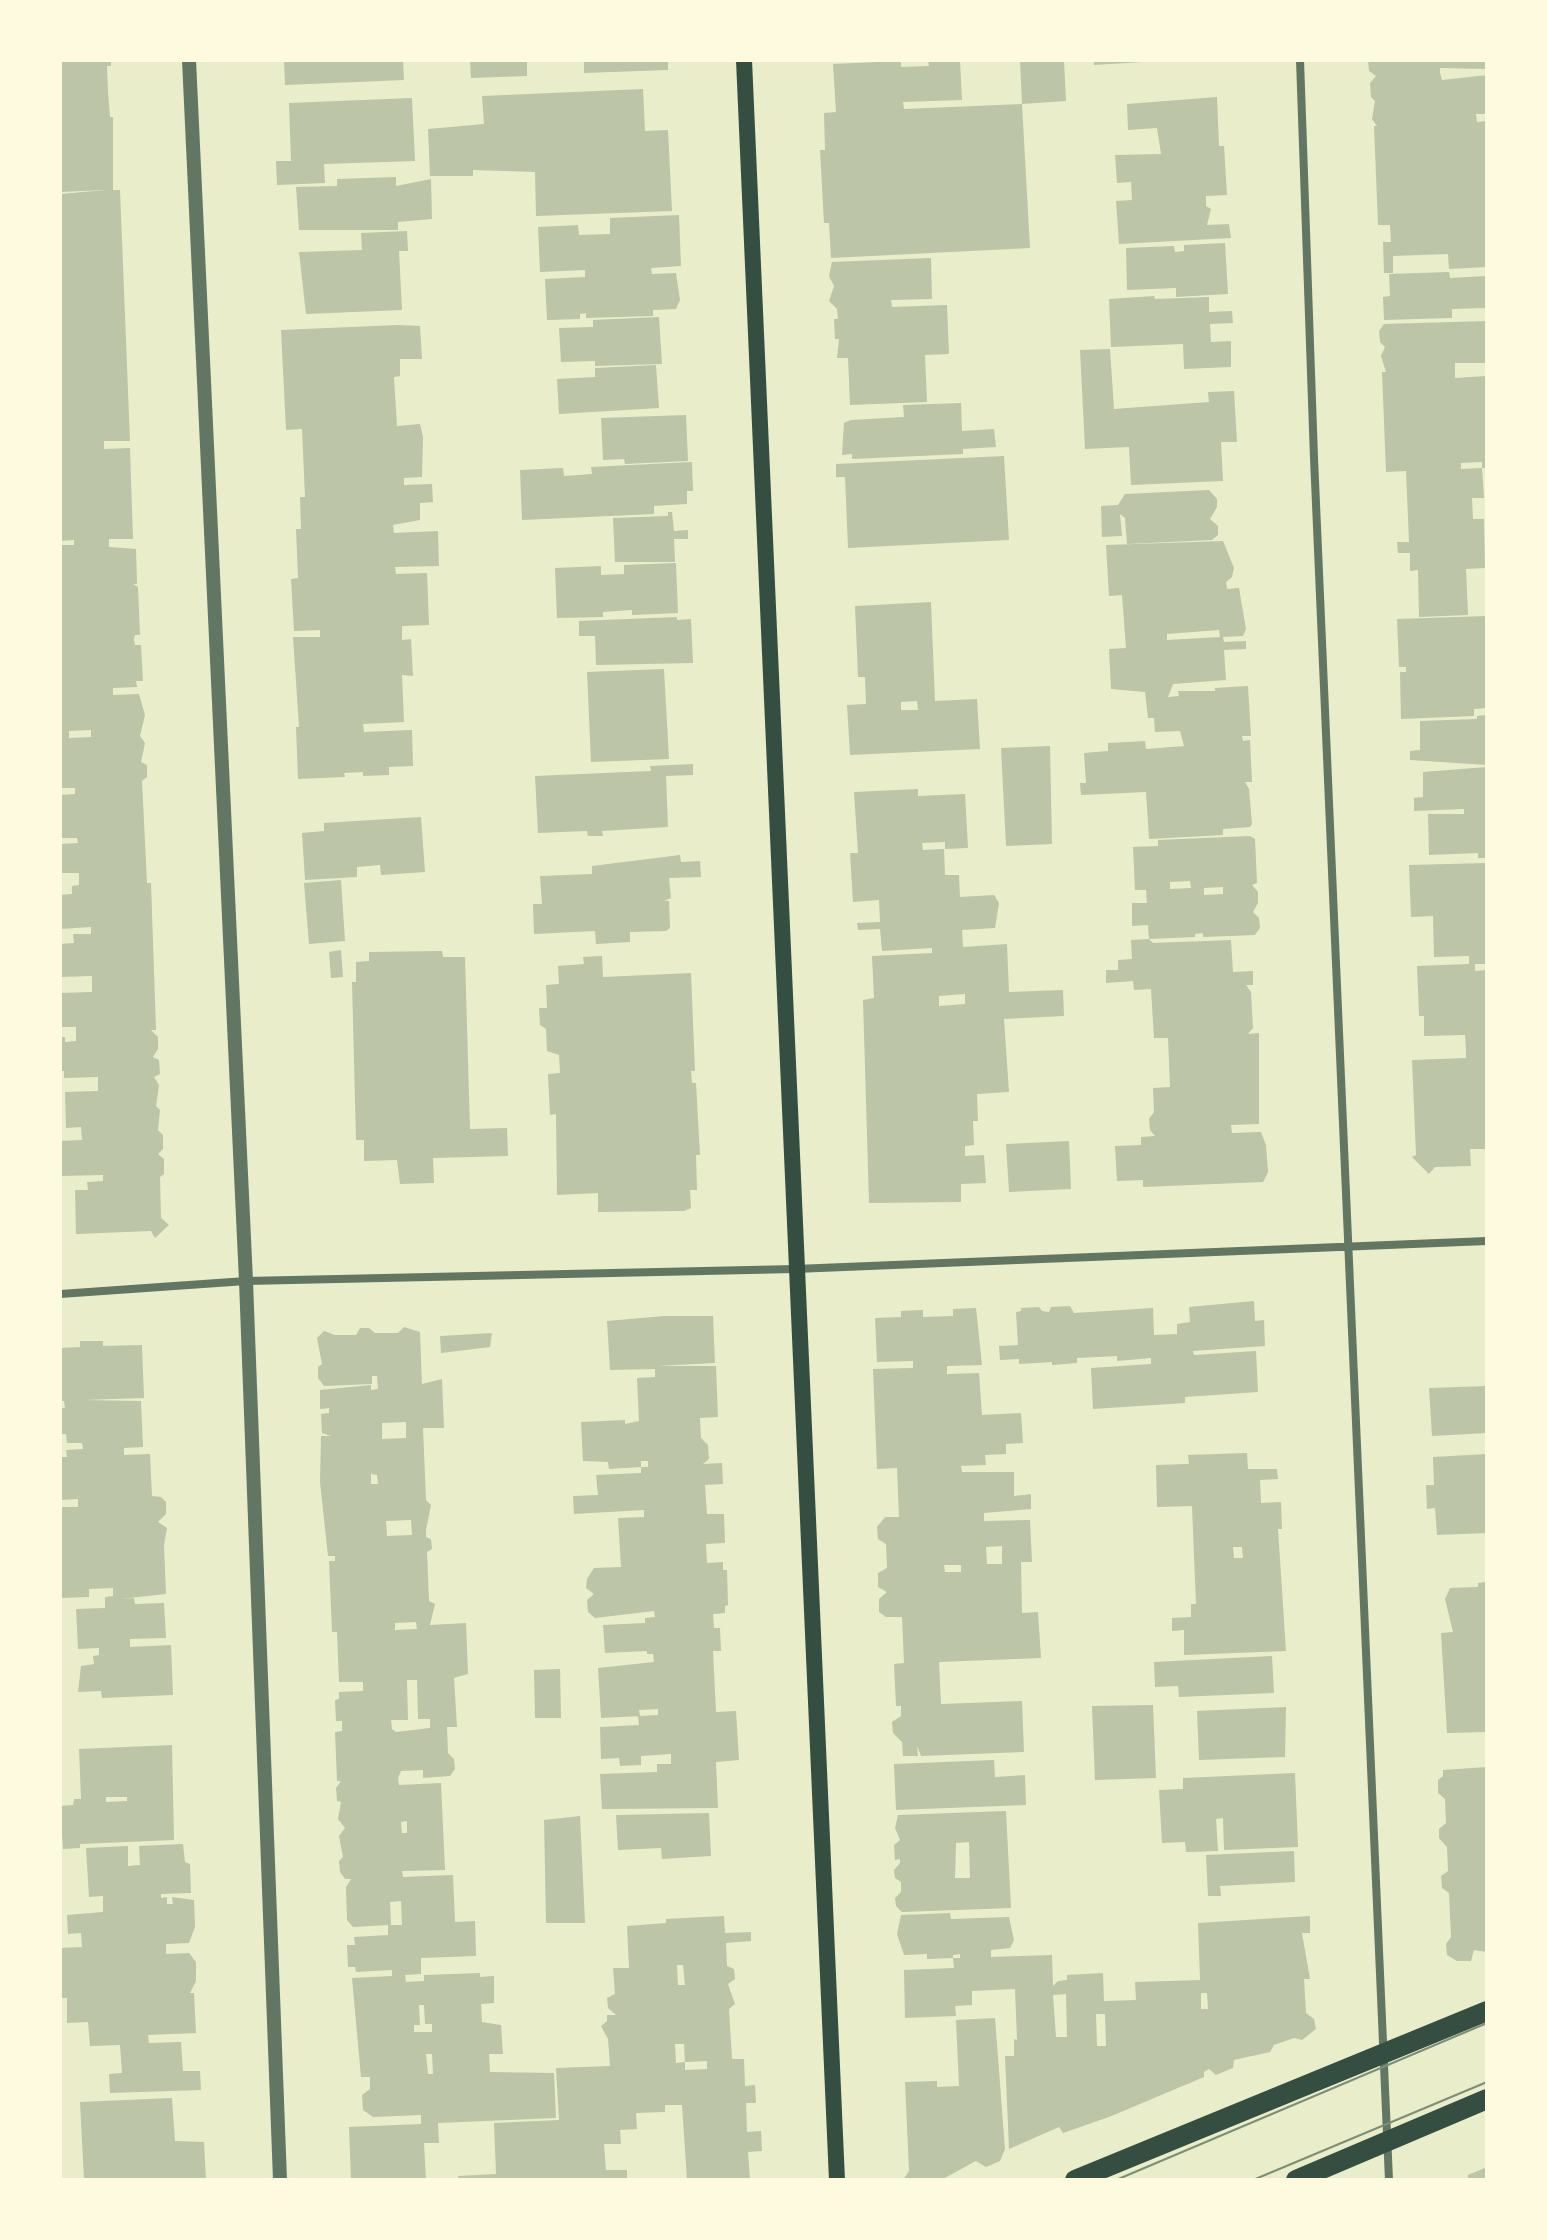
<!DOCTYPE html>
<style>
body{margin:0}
#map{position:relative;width:1547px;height:2240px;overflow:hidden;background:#e9edc9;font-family:"Zilla Slab",serif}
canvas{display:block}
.frame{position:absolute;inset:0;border:62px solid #fefae0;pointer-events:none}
</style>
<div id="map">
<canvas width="1547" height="2240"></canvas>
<div class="frame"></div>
</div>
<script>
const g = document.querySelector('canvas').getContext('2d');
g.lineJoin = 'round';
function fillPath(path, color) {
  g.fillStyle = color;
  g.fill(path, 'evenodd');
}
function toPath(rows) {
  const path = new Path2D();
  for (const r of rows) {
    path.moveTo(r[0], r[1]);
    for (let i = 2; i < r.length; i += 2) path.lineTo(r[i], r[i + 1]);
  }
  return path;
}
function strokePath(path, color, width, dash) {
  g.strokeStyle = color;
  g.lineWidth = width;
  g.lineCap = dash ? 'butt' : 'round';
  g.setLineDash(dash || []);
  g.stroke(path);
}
const building = toPath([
 [60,60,111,60,111,66,107,66,108,92,110,117,113,117,113,190,120,190,130,441,104,441,104,449,130,448,133,539,109,539,109,547,136,549,137,584,133,584,138,587,140,635,135,635,134,639,135,645,141,645,143,681,136,681,137,687,113,688,113,695,139,694,145,715,140,736,145,743,141,762,147,765,147,777,142,781,147,883,151,883,156,1030,151,1030,158,1037,158,1049,153,1057,159,1060,160,1074,154,1077,159,1085,156,1106,160,1110,158,1130,163,1135,163,1149,158,1154,164,1159,164,1174,160,1177,161,1218,169,1225,155,1238,151,1231,76,1234,75,1190,88,1190,87,1182,103,1181,103,1175,60,1176,60,1141,82,1140,81,1127,66,1128,65,1092,98,1091,98,1077,64,1078,64,1071,60,1071,60,1037,65,1037,65,1042,76,1041,76,1027,60,1027,60,993,92,992,92,976,60,977,60,944,74,943,73,934,91,934,91,927,60,929,60,895,72,894,72,886,79,885,79,873,60,873,60,844,78,843,77,838,60,838,60,795,75,794,75,788,60,788,60,545,74,545,74,540,60,541,60,194,106,190,60,192],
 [91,730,91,737,69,738,69,731],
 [284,60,403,60,404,80,285,85],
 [470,60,527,60,527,76,471,78],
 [584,60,668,60,668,70,584,73],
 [928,60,960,60,962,100,903,102,904,109,1022,104,1030,248,831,258,829,223,824,223,820,150,825,150,824,113,836,112,833,64,901,61,901,67,929,66],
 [1020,60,1064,60,1066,101,1022,104],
 [1094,60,1143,60,1143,62,1094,65],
 [1368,60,1487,60,1487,69,1440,68,1440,73,1442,80,1487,75,1487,114,1476,114,1477,122,1487,121,1487,267,1449,269,1448,254,1393,256,1393,273,1384,273,1383,242,1391,242,1390,225,1378,225,1374,126,1377,126,1372,119,1375,101,1371,97,1370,83,1376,76,1369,71],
 [643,89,645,131,668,130,672,211,536,216,535,172,473,170,473,176,430,176,428,129,484,124,482,96],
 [1217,97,1219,146,1224,146,1227,195,1206,196,1206,206,1211,209,1207,225,1229,224,1231,238,1119,244,1116,201,1132,200,1131,182,1117,183,1115,155,1161,154,1157,128,1128,130,1127,104],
 [412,98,415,161,324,164,325,183,277,185,276,161,291,161,289,103],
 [396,177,396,186,431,179,432,219,398,222,398,230,299,230,296,187,337,186,337,179],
 [679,215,681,266,651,268,652,274,676,273,680,300,676,309,653,310,653,316,586,318,586,313,580,314,580,319,547,320,545,279,585,277,585,270,540,272,538,227,578,225,579,235,610,234,610,218],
 [407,231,408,251,399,251,402,310,306,314,299,252,362,250,361,233],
 [1225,243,1228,294,1176,297,1176,288,1127,290,1126,248,1174,246,1175,252,1184,251,1184,245],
 [931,258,932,299,891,300,892,307,947,305,949,354,925,355,927,402,850,405,848,358,837,358,839,339,835,339,834,319,838,319,837,309,829,301,834,286,829,276,832,262],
 [1449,272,1450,278,1487,276,1487,308,1452,309,1452,318,1384,320,1383,297,1390,296,1389,274],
 [1154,296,1155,299,1209,297,1209,312,1232,311,1233,323,1210,324,1211,342,1231,341,1231,367,1184,369,1183,344,1111,347,1109,299],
 [659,317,662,364,595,366,595,361,561,362,559,328,593,327,593,320],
 [1487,321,1487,363,1455,363,1455,378,1487,376,1487,468,1482,468,1482,462,1461,463,1461,469,1482,468,1484,498,1472,498,1473,519,1484,519,1485,568,1466,569,1468,615,1419,617,1418,570,1410,571,1410,553,1398,553,1397,542,1409,542,1406,471,1386,472,1382,372,1386,372,1381,356,1385,347,1380,342,1379,331,1384,324],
 [398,325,420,326,422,359,400,359,400,376,394,377,397,426,420,424,423,437,422,477,404,478,404,485,432,484,433,502,420,503,420,520,393,525,394,533,438,531,439,566,395,567,396,574,427,573,429,625,402,626,402,640,411,639,413,676,402,675,404,722,363,724,364,732,412,730,413,766,389,767,389,775,363,776,363,772,344,773,345,777,298,779,296,727,299,727,293,637,320,637,320,630,294,631,291,579,298,578,296,529,301,529,300,497,305,497,302,429,286,430,281,330],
 [1110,349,1114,409,1209,402,1208,392,1234,391,1237,442,1221,442,1223,481,1131,485,1129,447,1085,449,1080,350],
 [656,365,659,408,559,414,557,379,595,377,595,368],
 [961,403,962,431,994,429,996,447,963,449,963,454,852,459,852,454,842,455,844,423,851,420,904,417,903,405],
 [686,415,688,461,625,464,624,459,603,460,601,418],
 [1004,456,1009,540,848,548,845,477,836,477,836,464],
 [692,462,693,491,687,491,687,504,654,506,654,514,522,520,520,470,563,468,564,476,592,474,591,467],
 [1209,490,1217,499,1217,507,1210,519,1218,526,1218,535,1212,540,1127,544,1125,518,1120,514,1122,536,1102,537,1101,506,1118,505,1125,494],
 [668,512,672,512,674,531,688,530,688,539,674,539,675,562,615,562,613,518,668,516],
 [1223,541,1234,568,1232,577,1226,582,1227,589,1239,588,1246,629,1243,636,1223,637,1224,642,1246,641,1246,649,1224,650,1226,680,1173,684,1168,697,1179,696,1178,691,1215,691,1215,688,1248,686,1251,736,1242,736,1243,741,1250,740,1252,782,1245,782,1249,789,1252,824,1250,827,1223,829,1223,835,1149,839,1146,792,1081,795,1080,783,1086,783,1084,753,1108,751,1108,743,1145,741,1146,749,1184,746,1180,731,1155,732,1154,718,1148,718,1145,692,1111,689,1109,649,1126,648,1122,595,1109,596,1106,545],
 [1219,630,1220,637,1167,640,1167,634],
 [676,563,678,613,632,615,632,610,603,612,603,617,557,618,555,568,601,566,601,575,624,574,624,565],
 [931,602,935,701,977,699,980,749,850,755,847,705,866,704,865,677,858,677,855,606],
 [917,701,918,710,901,710,901,702],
 [1487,616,1487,708,1474,709,1474,716,1401,719,1400,672,1406,672,1406,667,1399,667,1397,619],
 [677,617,677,620,691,619,693,663,596,665,595,636,579,636,579,621],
 [664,669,669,759,591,762,587,672],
 [1487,715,1487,765,1410,760,1410,751,1420,750,1420,721,1477,719,1477,716],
 [1050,746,1052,844,1006,846,1001,748],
 [693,764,693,775,666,776,668,827,602,831,603,836,588,836,587,831,538,833,535,776,651,771,650,766],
 [1487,767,1487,858,1478,858,1478,853,1429,855,1428,814,1464,814,1464,809,1414,811,1414,798,1423,797,1423,772],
 [918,789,918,796,965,794,968,848,945,849,945,842,922,843,923,850,944,849,945,875,959,875,960,897,994,895,999,903,995,928,962,930,963,947,1007,944,1009,992,1063,990,1064,1016,1004,1019,1009,1092,977,1094,978,1121,973,1121,974,1145,965,1146,965,1156,984,1155,986,1183,961,1184,961,1202,869,1203,863,1000,874,998,872,956,932,953,932,948,882,951,880,929,858,930,857,923,880,922,879,900,853,902,850,853,858,853,854,792],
 [965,994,965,1004,939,1006,939,996],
 [421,817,425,872,381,875,380,865,357,867,357,877,305,880,302,833,324,831,324,823],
 [1250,836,1255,839,1257,883,1252,885,1258,892,1258,903,1253,912,1259,918,1260,928,1255,935,1203,937,1203,933,1195,934,1195,937,1149,939,1153,943,1231,940,1233,972,1253,971,1253,985,1246,985,1251,992,1253,1028,1248,1034,1259,1033,1259,1124,1231,1125,1232,1133,1261,1132,1266,1145,1268,1172,1263,1182,1143,1187,1143,1180,1117,1181,1115,1146,1141,1145,1141,1137,1155,1136,1150,1130,1149,1119,1154,1112,1153,1088,1170,1087,1168,1038,1154,1038,1151,989,1134,990,1133,981,1106,983,1106,970,1118,970,1118,960,1132,959,1131,940,1149,939,1148,925,1132,926,1132,903,1147,903,1146,890,1135,890,1133,847,1158,846,1158,840],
 [1190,881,1191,888,1170,889,1170,882],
 [1223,887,1223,894,1204,895,1204,888],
 [680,855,681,862,700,861,701,877,669,878,671,898,664,901,669,901,670,928,666,931,630,932,630,942,596,944,595,931,534,934,533,904,542,904,540,876,592,874,592,866],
 [1487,863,1487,964,1475,964,1475,971,1487,970,1487,1149,1470,1149,1471,1166,1435,1167,1429,1174,1412,1157,1416,1155,1412,1060,1466,1058,1466,1049,1465,1035,1424,1036,1424,1016,1419,1016,1417,966,1469,964,1469,956,1434,957,1433,916,1411,917,1409,865],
 [341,880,345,941,309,944,304,883],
 [341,950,343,977,331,978,329,952],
 [442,951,443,957,465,957,470,1129,507,1128,508,1156,433,1158,434,1183,400,1184,397,1160,364,1161,364,1140,356,1140,352,982,356,982,356,962,369,961,369,952],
 [602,956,603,977,691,973,695,1071,691,1071,692,1083,696,1083,700,1155,696,1155,697,1190,690,1190,691,1208,684,1211,598,1212,598,1193,557,1195,556,1114,550,1115,548,1074,560,1073,559,1055,547,1051,546,1029,540,1025,539,1008,547,1008,546,985,559,984,558,966,584,964,583,957],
 [1069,1141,1071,1189,1009,1192,1006,1144],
 [1254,1301,1255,1321,1264,1320,1265,1346,1193,1351,1194,1355,1256,1351,1258,1392,1185,1397,1185,1403,1093,1409,1091,1368,1151,1364,1151,1358,1117,1361,1117,1356,1077,1358,1077,1363,1052,1365,1052,1362,1019,1364,1019,1359,1000,1360,999,1346,1018,1345,1016,1312,1021,1311,1021,1308,1039,1307,1042,1311,1049,1312,1051,1307,1070,1306,1074,1313,1153,1308,1154,1335,1177,1334,1177,1324,1190,1322,1189,1307],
 [976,1308,982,1365,947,1366,947,1374,979,1373,982,1415,1021,1413,1023,1443,1006,1444,1006,1454,985,1455,986,1465,961,1466,962,1472,1014,1472,1014,1496,1031,1494,1031,1509,984,1513,984,1521,1030,1520,1032,1562,1021,1562,1022,1613,1038,1612,1041,1658,939,1662,941,1704,1022,1701,1024,1752,921,1756,917,1746,918,1756,903,1756,902,1742,893,1733,892,1722,901,1716,901,1706,896,1706,894,1664,904,1663,902,1617,886,1617,879,1612,879,1599,887,1592,878,1587,878,1573,887,1568,886,1544,878,1539,877,1527,885,1517,899,1517,897,1468,877,1469,873,1369,913,1368,913,1361,877,1362,875,1318,901,1317,901,1311,923,1310,923,1317,953,1316,953,1309],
 [1002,1546,1002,1564,987,1564,986,1547],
 [944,1565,961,1565,961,1572,945,1572],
 [664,1316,713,1316,715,1363,657,1366,716,1366,718,1417,700,1418,701,1438,708,1445,709,1459,703,1464,722,1463,723,1484,705,1485,707,1514,724,1514,725,1543,706,1544,707,1563,723,1562,723,1570,727,1570,728,1605,725,1606,725,1613,713,1614,714,1628,720,1628,721,1651,713,1651,716,1712,736,1711,739,1760,716,1762,718,1808,602,1809,600,1774,657,1772,657,1764,671,1764,671,1754,641,1756,641,1765,620,1766,619,1758,601,1759,600,1727,639,1725,638,1716,658,1715,658,1709,639,1710,640,1716,601,1718,598,1668,654,1662,653,1654,647,1654,647,1651,605,1653,603,1625,645,1623,645,1618,655,1617,654,1611,595,1618,588,1612,587,1600,594,1594,586,1588,587,1579,594,1568,621,1567,618,1518,644,1517,644,1510,574,1514,573,1496,598,1495,596,1475,641,1473,641,1467,648,1467,648,1461,641,1461,641,1467,609,1469,608,1462,583,1461,581,1422,625,1420,625,1424,639,1421,637,1378,655,1377,655,1369,610,1370,607,1321],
 [404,1327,420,1332,422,1384,442,1379,444,1428,423,1428,426,1500,431,1505,426,1530,426,1537,431,1539,432,1549,427,1552,429,1601,435,1604,430,1625,466,1623,468,1674,454,1678,457,1727,447,1727,448,1753,454,1759,455,1769,450,1776,423,1778,423,1770,401,1771,398,1778,399,1785,441,1783,445,1870,402,1871,403,1877,453,1875,455,1922,475,1921,476,1956,421,1958,421,1974,405,1975,406,1982,424,1981,424,1975,480,1973,480,1977,494,1976,494,2003,481,2004,482,2022,501,2025,503,2054,489,2054,490,2072,554,2073,556,2118,438,2123,439,2143,424,2143,426,2180,351,2180,349,2127,421,2124,421,2115,373,2117,363,2110,362,2095,370,2089,370,2077,361,2077,352,1978,392,1976,392,1970,356,1972,355,1967,348,1967,347,1945,355,1945,354,1937,388,1935,388,1925,353,1927,347,1920,346,1887,351,1879,345,1879,340,1872,339,1861,343,1857,339,1836,345,1828,338,1819,341,1802,337,1801,336,1788,341,1781,337,1781,335,1732,342,1731,342,1721,336,1721,335,1700,339,1699,339,1692,363,1691,363,1682,339,1682,337,1632,332,1632,329,1561,335,1561,335,1556,328,1556,320,1482,321,1436,331,1436,322,1433,321,1414,329,1413,329,1408,320,1409,320,1390,371,1385,371,1390,378,1389,377,1376,372,1376,372,1384,324,1386,318,1378,318,1367,322,1364,317,1338,324,1331,335,1335,356,1335,360,1328,369,1328,375,1333,398,1333],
 [406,1422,406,1438,382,1439,382,1423],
 [371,1474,377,1475,378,1484,371,1484],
 [411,1520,412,1535,387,1536,386,1521],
 [416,1622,417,1629,395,1630,395,1623],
 [407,1680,417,1680,418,1719,430,1719,430,1728,396,1732,392,1729,391,1720,408,1720],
 [407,1821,407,1833,402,1833,401,1822],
 [401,1901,402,1925,391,1925,390,1902],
 [419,2005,424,2005,425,2024,432,2024,432,2032,414,2032,414,2025,420,2025],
 [426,2054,432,2054,433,2074,428,2074],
 [492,1333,490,1347,441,1353,440,1336],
 [80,1341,103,1341,103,1346,142,1345,144,1398,83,1400,141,1401,143,1447,124,1448,124,1455,150,1454,152,1496,161,1497,166,1502,166,1514,158,1522,167,1528,164,1545,166,1594,120,1599,134,1598,135,1604,164,1603,166,1638,130,1639,130,1647,171,1645,173,1695,102,1698,101,1691,78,1692,81,1666,94,1664,93,1656,99,1655,99,1648,78,1649,76,1609,105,1608,105,1597,113,1596,113,1588,89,1589,89,1597,60,1598,60,1507,78,1507,78,1499,60,1500,60,1457,67,1457,66,1450,83,1449,82,1443,67,1443,66,1434,60,1434,60,1408,65,1408,64,1401,60,1401,60,1348,80,1347],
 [1487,1386,1487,1433,1432,1436,1429,1388],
 [1247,1453,1248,1469,1277,1469,1278,1479,1260,1480,1261,1503,1281,1502,1282,1529,1278,1529,1286,1651,1184,1655,1184,1630,1172,1631,1172,1618,1191,1617,1191,1604,1196,1604,1192,1506,1157,1507,1156,1465,1189,1464,1188,1455],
 [1233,1547,1242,1547,1243,1558,1234,1558],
 [1487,1454,1487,1533,1437,1535,1435,1508,1427,1509,1426,1485,1434,1485,1433,1457],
 [1487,1582,1487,1732,1447,1733,1441,1633,1453,1632,1445,1599,1450,1588,1478,1587,1478,1583],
 [1272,1656,1274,1693,1179,1697,1178,1686,1155,1687,1154,1662],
 [560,1669,561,1718,535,1718,534,1670],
 [1153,1705,1156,1778,1095,1780,1092,1706],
 [1286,1707,1285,1757,1199,1760,1197,1711],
 [172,1745,174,1840,80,1844,80,1848,63,1849,60,1806,73,1805,74,1799,81,1799,79,1749],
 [106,1797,127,1797,127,1801,106,1802],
 [994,1760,995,1777,1025,1775,1026,1805,896,1810,894,1764],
 [1487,1767,1487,1952,1474,1950,1471,1961,1457,1961,1447,1955,1446,1944,1451,1937,1449,1893,1442,1888,1441,1876,1448,1871,1447,1847,1439,1838,1439,1829,1446,1823,1445,1799,1438,1793,1438,1780,1443,1776,1443,1770],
 [1295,1773,1298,1847,1224,1850,1223,1818,1216,1819,1218,1851,1186,1852,1185,1842,1162,1843,1159,1790,1183,1789,1183,1778],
 [1006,1811,1011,1908,902,1912,896,1906,895,1898,901,1892,901,1882,895,1878,894,1870,900,1863,900,1859,895,1860,894,1845,900,1840,895,1828,898,1815],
 [969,1842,970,1878,955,1878,956,1843],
 [709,1813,711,1856,662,1859,661,1848,618,1850,616,1815],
 [580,1816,585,1923,546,1923,544,1820],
 [183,1844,185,1862,190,1864,191,1893,161,1894,161,1898,167,1897,167,1904,173,1904,172,1897,194,1900,195,1927,189,1943,166,1944,166,1954,189,1953,196,1962,196,1981,190,1993,194,1993,196,2033,148,2035,149,2043,181,2042,183,2071,200,2071,201,2090,110,2093,109,2074,122,2073,120,2045,90,2046,88,2022,67,2023,67,1998,60,1998,60,1948,82,1947,81,1933,68,1934,67,1915,103,1912,103,1896,89,1897,86,1848,128,1846,128,1866,140,1865,139,1846],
 [1294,1851,1295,1882,1220,1886,1221,1896,1208,1896,1206,1855],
 [950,1913,951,1919,1009,1917,1014,1940,1010,1948,991,1950,991,1957,1052,1955,1053,1986,1058,1981,1067,1980,1067,1975,1103,1973,1104,2001,1136,2000,1135,1982,1200,1980,1198,1923,1310,1916,1310,1933,1302,1933,1310,1979,1304,1979,1306,2013,1314,2019,1316,2029,1302,2040,1294,2038,1274,2045,1270,2052,1234,2060,1233,2068,1216,2075,1209,2069,1204,2072,1204,2077,1109,2117,1063,2133,1059,2127,1009,2149,1005,2056,1014,2056,1014,2039,1017,2040,1015,1989,972,1991,972,2005,955,2006,956,2016,905,2018,904,1970,954,1968,953,1958,960,1958,960,1954,953,1955,953,1958,927,1959,927,1954,904,1955,897,1934,901,1915],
 [1201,1993,1207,1993,1208,2009,1201,2009],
 [1066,1994,1067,2037,1056,2037,1053,1995],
 [1096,2014,1105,2014,1106,2046,1097,2046],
 [724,1916,725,1933,751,1932,751,1941,726,1943,727,1966,734,1969,735,1979,728,1984,735,2004,729,2009,732,2059,744,2059,745,2086,755,2085,756,2103,746,2103,747,2132,761,2131,762,2151,748,2152,750,2180,687,2180,682,2105,665,2105,665,2112,636,2113,637,2129,620,2130,621,2144,604,2144,606,2170,627,2170,627,2180,459,2180,458,2176,496,2174,494,2123,559,2120,556,2068,610,2066,608,2039,601,2026,607,2021,607,2015,616,2015,608,2008,607,1998,615,1994,613,1968,629,1968,627,1926,666,1923,666,1919],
 [677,1965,683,1965,685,1985,678,1985],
 [675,2044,684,2044,685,2062,707,2061,707,2069,685,2070,685,2062,676,2063],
 [995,2018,1005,2149,1000,2161,986,2167,976,2161,941,2180,903,2180,909,2171,905,2082,937,2081,937,2087,959,2086,956,2020],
 [172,2098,175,2141,204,2142,206,2180,84,2180,80,2102],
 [1487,2167,1487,2180,1468,2180,1468,2175]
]);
const minor = toPath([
 [1300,60,1314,458,1389,2180],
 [60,1294,246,1281,795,1269,1487,1241]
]);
const tertiary = toPath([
 [189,60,246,1281,280,2180]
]);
const secondary = toPath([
 [744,60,837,2180]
]);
const primary = toPath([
 [1075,2180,1487,2011],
 [1296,2180,1487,2099]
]);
const tram = toPath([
 [1116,2180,1487,2023],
 [1253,2180,1487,2082]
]);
fillPath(building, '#bcc5a7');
strokePath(minor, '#617663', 8);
strokePath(tertiary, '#617663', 14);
strokePath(secondary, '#344e41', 16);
strokePath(primary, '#344e41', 20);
strokePath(tram, '#7c8e77', 2);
</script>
